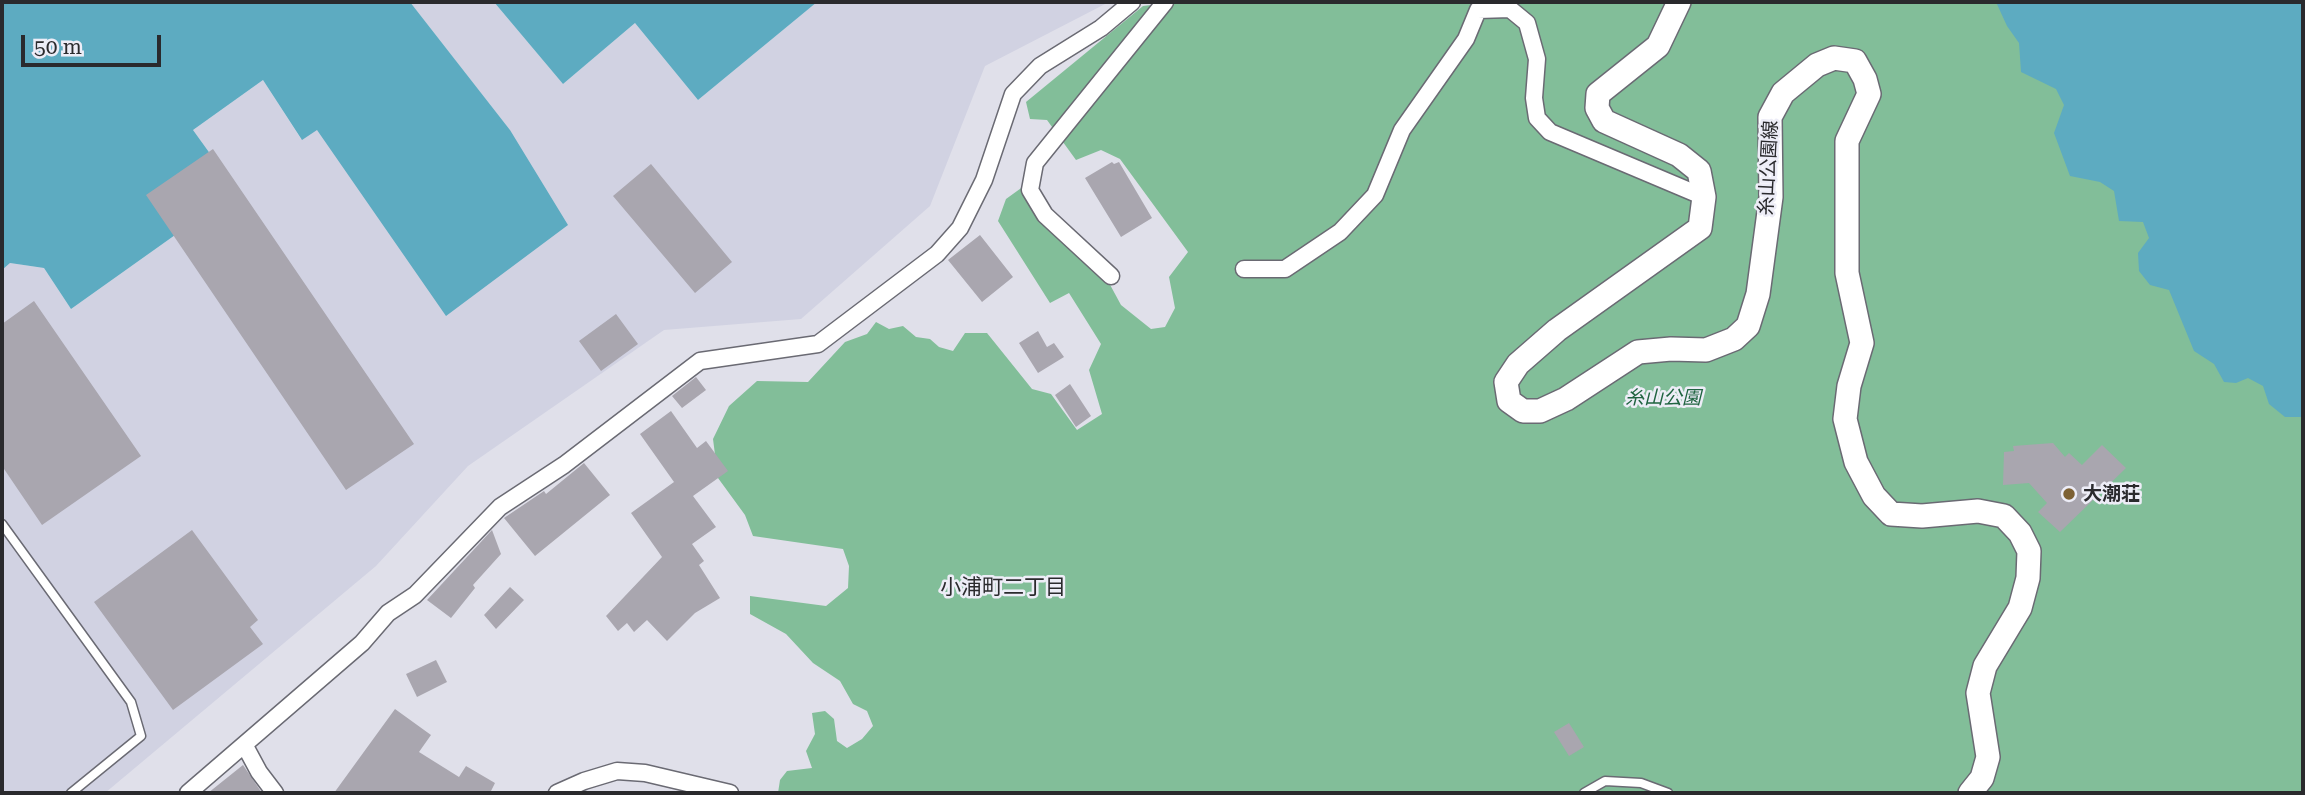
<!DOCTYPE html>
<meta charset="utf-8">
<style>
body{margin:0}
#map{position:relative;width:2305px;height:795px;overflow:hidden;background:#e0e0ea;font-family:"Roboto Serif",serif}
canvas{display:block}
.frame{position:absolute;inset:0;border:4px solid #2a2a2d;pointer-events:none}
.scale{position:absolute;left:21px;top:35px;width:140px;height:32px;box-sizing:border-box;border:4px solid #2a2a2d;border-top:0;padding-left:9px;font-size:21px;line-height:24px;white-space:nowrap;color:#2a2a2d;-webkit-text-stroke:5px #ededf7;paint-order:stroke}
</style>
<div id="map">
<canvas width="2305" height="795"></canvas>
<div class="frame"></div>
<div class="scale">50 m</div>
</div>
<script>
const g = document.querySelector('canvas').getContext('2d');
g.lineJoin = 'round';
function fillPath(path, color) {
  g.fillStyle = color;
  g.fill(path, 'evenodd');
}
function toPath(rows) {
  const path = new Path2D();
  for (const r of rows) {
    path.moveTo(r[0], r[1]);
    for (let i = 2; i < r.length; i += 2) path.lineTo(r[i], r[i + 1]);
  }
  return path;
}
function strokePath(path, color, width, dash) {
  g.strokeStyle = color;
  g.lineWidth = width;
  g.lineCap = dash ? 'butt' : 'round';
  g.setLineDash(dash || []);
  g.stroke(path);
}
function drawText(font, color, halo, rows, align = 'center') {
  g.font = font + ' "Roboto Serif","Noto Sans JP",serif';
  g.lineWidth = 5;
  g.setLineDash([]);
  g.textBaseline = 'middle';
  g.strokeStyle = halo;
  g.fillStyle = color;
  for (const [text, x, y, turn = 0] of rows) {
    g.save();
    g.translate(x, y);
    g.rotate((+turn || 0) * Math.PI / 180);
    g.textAlign = isNaN(turn) ? turn : align;
    if (halo) g.strokeText(text, 0, 0);
    g.fillText(text, 0, 0);
    g.restore();
  }
}
const built = toPath([
 [410,2,494,2,563,84,635,23,698,100,817,2,1109,2,985,66,930,206,801,319,664,330,468,466,376,566,105,793,2,793,2,270,10,263,44,268,71,309,237,191,193,130,263,80,301,139,316,130,510,130]
]);
const green = toPath([
 [1177,2,2101,2,2303,271,2303,793,778,793,780,780,787,771,812,768,806,751,815,734,812,713,825,711,834,719,837,741,847,748,862,739,873,726,867,711,853,704,840,681,813,663,786,634,750,614,750,596,826,606,848,588,849,566,843,549,753,536,745,515,718,478,713,439,729,406,757,381,808,382,845,342,867,334,876,322,889,329,903,326,916,337,930,339,939,347,953,351,965,333,987,333,1032,389,1051,394,1077,430,1102,414,1089,370,1101,344,1069,293,1050,303,998,221,1006,199,1024,186,1108,281,1121,305,1151,329,1165,327,1175,308,1169,277,1188,252,1120,159,1101,150,1076,160,1047,120,1030,119,1026,102,1143,6]
]);
const water = toPath([
 [2,2,410,2,510,130,568,225,446,316,317,130,302,140,263,80,193,130,237,191,71,309,44,268,10,263,2,270],
 [494,2,817,2,698,100,635,23,563,84],
 [1996,2,2303,2,2303,417,2285,417,2269,404,2263,386,2248,378,2236,383,2224,382,2214,364,2194,351,2169,290,2150,285,2139,271,2138,253,2149,238,2143,222,2119,221,2114,191,2100,182,2070,176,2054,133,2064,105,2056,89,2021,72,2019,43,2007,26]
]);
const building = toPath([
 [213,149,414,444,346,490,146,195],
 [1112,162,1114,164,1119,162,1152,218,1121,237,1085,178],
 [651,164,732,262,695,293,613,196],
 [980,235,1013,277,982,302,948,260],
 [34,301,141,456,42,525,2,466,2,324],
 [616,314,638,344,601,371,579,341],
 [1038,331,1047,347,1054,343,1064,357,1038,373,1019,343],
 [696,377,706,390,682,408,672,396],
 [1070,384,1091,416,1076,427,1055,395],
 [671,411,697,448,706,441,728,471,693,496,716,527,692,544,704,561,699,565,720,598,695,613,667,641,647,620,634,632,627,623,618,631,606,616,662,557,631,513,674,482,640,434],
 [2053,443,2065,457,2069,453,2082,465,2102,445,2126,468,2060,532,2038,512,2047,503,2029,483,2003,485,2004,452,2014,451,2013,446],
 [584,463,610,495,535,556,504,518,544,491,546,494],
 [192,530,258,620,250,627,263,644,173,710,94,602],
 [492,530,501,554,473,585,475,588,451,618,427,600],
 [510,587,524,600,496,629,484,615],
 [436,660,447,682,417,697,406,674],
 [395,709,431,735,419,752,459,777,466,766,495,783,490,793,334,793],
 [1569,723,1584,747,1569,756,1554,732],
 [243,765,262,793,208,793]
]);
const service = toPath([
 [2,524,131,702,141,736,71,793],
 [1584,793,1605,781,1641,783,1668,793]
]);
const minor = toPath([
 [1244,269,1285,269,1340,232,1375,195,1402,130,1466,39,1478,10,1510,9,1527,23,1537,59,1534,98,1537,118,1550,132,1704,197],
 [1111,276,1045,215,1030,190,1035,163,1165,2],
 [245,746,259,772,275,793],
 [188,793,362,643,388,613,415,595,500,507,564,465,700,361,818,344,937,254,960,228,984,180,1013,94,1040,66,1101,28,1132,2],
 [557,793,584,781,617,771,645,773,730,793]
]);
const secondary = toPath([
 [1679,2,1658,46,1598,94,1597,108,1604,121,1679,155,1699,171,1704,197,1700,228,1557,330,1518,364,1506,382,1509,401,1523,411,1540,411,1566,399,1638,352,1671,349,1706,350,1734,339,1748,326,1758,294,1771,197,1770,117,1783,93,1817,65,1834,58,1855,61,1865,79,1869,94,1847,141,1847,273,1862,343,1849,386,1845,419,1856,462,1874,496,1891,514,1922,516,1978,511,2004,516,2020,533,2029,551,2028,578,2020,608,1985,666,1978,693,1988,757,1982,778,1970,793]
]);
const markers = [
 [2069,494,7,"#7d6134"]
];
const streetNames = [
 ["糸山公園線",1769,168,-87]
];
const parkNames = [
 ["糸山公園",1663,398]
];
const poiNames = [
 ["大潮荘",2083,494]
];
const neighbourhoodNames = [
 ["小浦町二丁目",1003,588]
];
fillPath(built, '#d1d2e2');
fillPath(green, '#82be99');
fillPath(water, '#5dabc1');
fillPath(building, '#a9a6af');
strokePath(service, '#6a6a73', 11);
strokePath(minor, '#6a6a73', 19);
strokePath(secondary, '#6a6a73', 26);
strokePath(service, '#fff', 8);
strokePath(minor, '#fff', 16);
strokePath(secondary, '#fff', 23);
for (const [x, y, r, color] of markers) {
  const dot = new Path2D();
  dot.arc(x, y, r, 0, 2 * Math.PI);
  g.fillStyle = color;
  g.fill(dot);
  strokePath(dot, '#ededf7', 2.5);
}
drawText('19px', '#2a2a2d', '#ededf7', streetNames);
drawText('italic 19px', '#206441', '#ededf7', parkNames);
drawText('bold 19px', '#2a2a2d', '#ededf7', poiNames, 'left');
drawText('21px', '#2a2a2d', '#ededf7', neighbourhoodNames);
</script>
